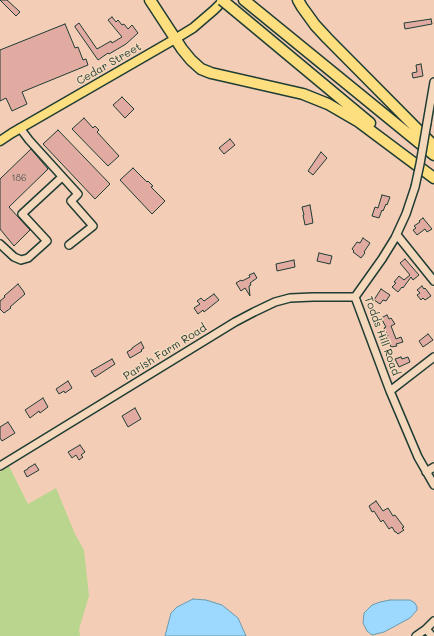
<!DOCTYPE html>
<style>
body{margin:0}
canvas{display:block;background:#f3cdb6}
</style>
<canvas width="434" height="636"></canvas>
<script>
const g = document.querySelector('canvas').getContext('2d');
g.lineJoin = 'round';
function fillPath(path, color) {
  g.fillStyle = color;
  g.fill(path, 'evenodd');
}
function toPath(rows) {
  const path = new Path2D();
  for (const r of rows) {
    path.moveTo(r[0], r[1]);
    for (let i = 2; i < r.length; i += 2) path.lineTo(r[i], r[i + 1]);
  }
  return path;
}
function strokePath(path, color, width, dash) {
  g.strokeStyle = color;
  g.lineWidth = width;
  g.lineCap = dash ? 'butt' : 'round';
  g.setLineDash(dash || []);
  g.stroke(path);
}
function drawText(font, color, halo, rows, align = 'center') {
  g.font = font + ' Mali,sans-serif';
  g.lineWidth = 3;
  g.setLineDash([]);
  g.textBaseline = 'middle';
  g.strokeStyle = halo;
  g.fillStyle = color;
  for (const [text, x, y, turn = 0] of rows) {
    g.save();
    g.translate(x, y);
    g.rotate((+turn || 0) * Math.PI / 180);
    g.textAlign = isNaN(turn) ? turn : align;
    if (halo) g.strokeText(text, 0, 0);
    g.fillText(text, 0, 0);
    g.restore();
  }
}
const green = toPath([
 [9,466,28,504,56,488,75,534,84,550,89,596,79,629,80,636,0,636,0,472]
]);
const water = toPath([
 [193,599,206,600,222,605,238,618,246,636,165,636,171,613,177,607,193,599],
 [390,600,410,600,415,603,417,607,417,610,410,618,384,632,372,635,367,631,363,623,364,613,372,605,380,602,390,600]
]);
const building = toPath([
 [0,0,7,0,20,12,16,16,0,0],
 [112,17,116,22,118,20,122,25,124,24,128,29,132,25,138,33,126,44,109,54,108,53,98,60,75,27,75,26,79,23,97,49,111,41,112,43,122,37,108,20,112,17],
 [431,19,432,24,405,29,404,23,431,19],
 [65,24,75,48,78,47,83,60,86,59,88,65,22,92,27,104,12,111,6,98,0,101,0,50,65,24],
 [421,64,423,76,413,78,412,73,417,72,416,65,421,64],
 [122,97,134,109,125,118,113,105,122,97],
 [84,118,93,128,95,126,99,130,97,132,119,156,108,166,72,129,84,118],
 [58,130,110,184,95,199,43,144,58,130],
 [230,139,235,145,224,154,219,148,230,139],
 [31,149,48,169,9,207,30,230,14,246,0,229,0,179,31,149],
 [321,152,327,158,313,175,308,171,321,152],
 [133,168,147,182,148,181,153,186,151,187,165,201,152,214,120,180,133,168],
 [382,195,390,197,387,205,386,204,383,211,382,210,379,218,372,216,375,207,378,208,382,195],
 [310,205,313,223,305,225,303,215,304,215,302,207,310,205],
 [423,218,432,229,427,232,425,229,417,235,413,230,416,228,414,226,420,222,419,221,423,218],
 [363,238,370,243,364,252,365,253,361,258,353,252,354,251,352,249,357,242,360,243,363,238],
 [319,253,332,256,330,264,317,261,319,253],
 [405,259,419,275,413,280,411,277,403,288,402,287,398,292,392,287,396,283,394,282,399,276,404,280,410,275,400,263,405,259],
 [294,260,295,267,277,271,276,264,294,260],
 [254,273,257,278,250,283,251,285,249,286,250,296,245,288,241,291,236,283,241,280,242,281,250,277,249,275,254,273],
 [18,284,24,292,24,293,25,294,10,307,11,308,4,313,0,309,0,301,5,297,4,296,18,284],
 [422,286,424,289,425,288,431,296,425,300,423,298,421,300,417,295,420,293,417,290,422,286],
 [381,289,390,295,386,301,383,300,380,304,374,300,381,289],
 [214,294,219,300,204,312,203,310,198,314,194,308,200,304,197,301,201,298,204,301,214,294],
 [387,315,389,319,391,318,395,324,391,326,396,339,401,337,403,342,396,344,397,346,391,347,387,336,388,336,384,328,386,327,381,318,387,315],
 [428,334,433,340,423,347,419,341,428,334],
 [141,342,144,348,141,350,142,351,130,358,127,352,132,349,132,348,141,342],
 [401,357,402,359,408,357,410,362,399,367,395,359,401,357],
 [112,359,115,364,95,377,91,371,112,359],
 [68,381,72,388,65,393,64,391,59,394,56,389,68,381],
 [43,398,48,407,40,413,39,411,30,418,25,410,43,398],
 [135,408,141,419,128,427,122,416,135,408],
 [8,422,15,433,2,441,0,438,0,427,8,422],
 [80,445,85,452,81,455,83,457,79,460,76,455,72,458,68,452,80,445],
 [35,464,39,470,27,477,24,471,28,469,28,468,35,464],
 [376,501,383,511,388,508,393,516,395,515,404,527,402,528,404,530,398,534,396,532,395,532,392,527,389,529,383,520,381,522,374,511,372,512,369,506,376,501]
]);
const minor = toPath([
 [427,123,434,82],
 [20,128,29,140,78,194,71,201,93,226,69,245],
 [397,235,434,281],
 [0,244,14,257,21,260,28,258,47,241,22,214,62,177],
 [355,297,390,391,418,457,434,485],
 [355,297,382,259,395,238,406,214,415,187],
 [390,391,434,357],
 [0,466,235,322,254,312,275,302,290,298,313,297,355,297],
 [426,472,434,467],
 [426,629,432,636],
 [416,636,426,629,434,621]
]);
const major = toPath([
 [0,141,12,133,175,39,193,28,214,10,224,0]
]);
const highway = toPath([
 [150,0,182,49,191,60,201,69,211,73,303,94,328,104,359,122,434,178],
 [244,0,434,155],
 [298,0,302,7,315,25,327,38,434,146],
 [233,9,370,123]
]);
const minorBridge = toPath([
 [415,187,420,164,427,123]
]);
const highwayBridge = toPath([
 [222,0,233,9]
]);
const numberNames = [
 ["186",19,178]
];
const streetNames = [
 ["Cedar Street",109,64,-30],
 ["Todds Hill Road",382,336,70],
 ["Parish Farm Road",165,352,-32]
];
fillPath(green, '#bad68e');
fillPath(water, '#9dd8fe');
strokePath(water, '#6b9aad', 1);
fillPath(building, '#e1aba2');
strokePath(building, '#1f3d34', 1);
strokePath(minor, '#1f3d34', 10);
strokePath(major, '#1f3d34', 11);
strokePath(highway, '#1f3d34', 13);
strokePath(minor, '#f5d8bb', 7);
strokePath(major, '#fedf80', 8);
strokePath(highway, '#fedf80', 10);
strokePath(minorBridge, '#1f3d34', 10, []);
strokePath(highwayBridge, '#1f3d34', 13, []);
strokePath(minorBridge, '#f5d8bb', 7);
strokePath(highwayBridge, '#fedf80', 10);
drawText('9px', '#505850', null, numberNames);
drawText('11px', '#1f3d34', '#f5d8bb', streetNames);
</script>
